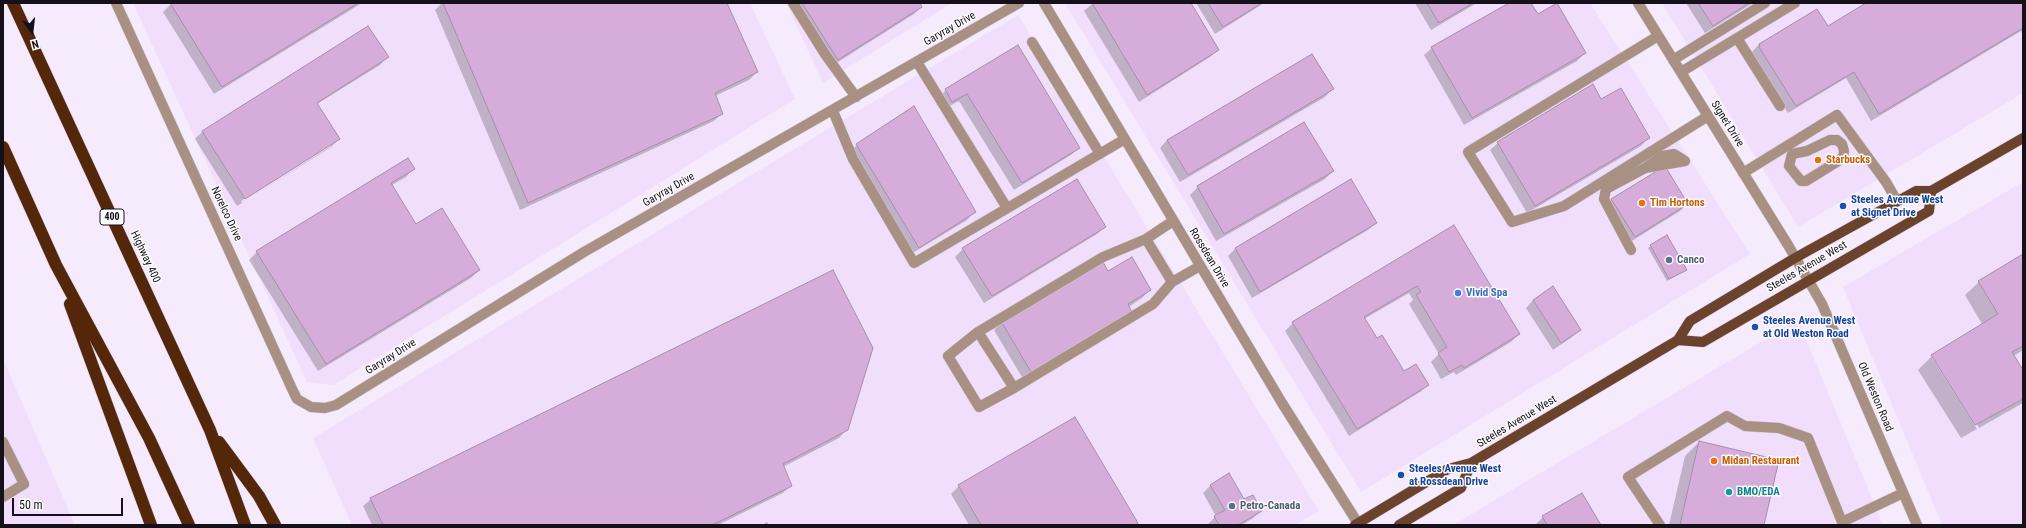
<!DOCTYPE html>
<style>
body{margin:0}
#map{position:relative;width:2026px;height:528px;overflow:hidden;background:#f6eafd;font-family:"Roboto Condensed",sans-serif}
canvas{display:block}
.frame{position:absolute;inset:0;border:4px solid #16101a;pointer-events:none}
.north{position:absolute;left:12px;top:12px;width:40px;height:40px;-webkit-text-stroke:3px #fcfcfc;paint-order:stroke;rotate:165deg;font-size:11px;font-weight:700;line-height:16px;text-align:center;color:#16101a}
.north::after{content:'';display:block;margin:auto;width:14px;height:18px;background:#16101a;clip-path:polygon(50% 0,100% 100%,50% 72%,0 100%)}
.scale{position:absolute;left:12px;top:498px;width:111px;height:18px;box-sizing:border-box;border:2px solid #16101a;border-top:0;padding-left:5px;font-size:12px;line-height:14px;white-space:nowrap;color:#16101a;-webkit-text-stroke:3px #fcfcfc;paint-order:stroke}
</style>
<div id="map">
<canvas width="2026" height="528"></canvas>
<div class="frame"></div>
<div class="north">N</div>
<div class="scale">50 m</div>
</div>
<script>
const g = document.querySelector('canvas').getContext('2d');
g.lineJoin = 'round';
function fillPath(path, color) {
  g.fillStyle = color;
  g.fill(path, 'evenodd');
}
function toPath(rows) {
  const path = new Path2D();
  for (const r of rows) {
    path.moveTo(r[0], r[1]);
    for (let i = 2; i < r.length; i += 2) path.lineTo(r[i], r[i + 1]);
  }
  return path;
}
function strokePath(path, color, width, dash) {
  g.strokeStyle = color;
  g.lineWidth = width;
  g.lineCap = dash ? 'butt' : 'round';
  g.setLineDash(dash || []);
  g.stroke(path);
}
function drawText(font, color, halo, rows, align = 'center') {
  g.font = font + ' "Roboto Condensed",sans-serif';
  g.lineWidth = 3;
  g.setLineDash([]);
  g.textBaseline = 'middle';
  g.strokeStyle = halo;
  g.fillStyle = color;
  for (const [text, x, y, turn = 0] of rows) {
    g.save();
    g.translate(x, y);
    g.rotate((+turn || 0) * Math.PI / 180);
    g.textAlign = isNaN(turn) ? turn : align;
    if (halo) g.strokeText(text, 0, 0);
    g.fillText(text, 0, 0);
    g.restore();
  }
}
const built = toPath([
 [133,3,750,3,795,99,333,385,307,382],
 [786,3,952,3,823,83],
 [1065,3,1590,3,1750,254,1361,492],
 [1662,3,2023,3,2023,93,1798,227],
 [1018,15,1319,511,1295,525,352,525,313,438],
 [2023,182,2023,525,1942,525,1843,287],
 [1798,320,1883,525,1453,525],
 [3,359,75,525,3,525]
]);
const shadow = toPath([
 [172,3,362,3,214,94,163,12],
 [442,3,726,3,757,72,749,80,715,96,721,114,714,121,520,210,435,10],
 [790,3,919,3,921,7,914,14,830,67],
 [1093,3,1190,3,1218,50,1210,57,1139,102,1084,11],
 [1196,3,1264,3,1215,34],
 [1415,3,1477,3,1431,30],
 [1511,3,1530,3,1537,15,1585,53,1577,61,1464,125,1424,55,1432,48],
 [1686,3,1753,3,1705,33],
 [1868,3,2023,3,2023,35,2021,31,1871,121,1846,78,1788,113,1752,56,1752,52,1759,44,1827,28],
 [1018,46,1079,147,1071,155,1014,190,959,101,944,109,938,98,946,90],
 [387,57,380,65,317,104,339,139,331,147,237,206,195,139,203,131],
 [331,143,331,146,242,203,241,201],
 [1332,89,1325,97,1180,182,1160,148,1167,140],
 [1601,100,1648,138,1641,146,1527,213,1490,150,1498,143],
 [857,145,974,212,967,220,911,254,849,152],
 [413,169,406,177,392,185,416,225,479,270,471,278,318,371,249,260,257,252],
 [1333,171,1325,179,1216,241,1190,195,1198,187],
 [1351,180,1376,223,1368,230,1252,298,1228,256,1235,249],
 [1612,199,1687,204,1680,211,1627,244,1604,207],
 [1105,227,1097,234,984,303,955,257,963,249],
 [1454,227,1519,334,1511,342,1456,375,1454,372,1441,379,1431,362,1439,354,1409,304,1413,300,1409,293,1364,319,1377,340,1404,373,1427,385,1420,392,1349,436,1285,331,1293,323],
 [1651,246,1683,272,1667,281,1648,248],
 [2023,255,2023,350,2014,356,2023,372,2023,403,1979,428,1934,358,1932,358,1977,429,1961,438,1918,370,1932,356,1982,324,1965,295,1979,282],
 [1108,272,1150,290,1142,298,1023,379,994,330,1002,322],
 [1533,300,1580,330,1572,337,1553,350,1526,308],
 [847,429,839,438,783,467,791,485,783,493,718,525,372,525,363,506,371,499],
 [1699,442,1763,525,1669,525,1685,456],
 [1211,485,1244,501,1261,511,1253,518,1242,525,1207,525,1216,516,1203,493],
 [959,486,1136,523,1134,525,969,525,951,494],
 [1543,517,1600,525,1535,525],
 [767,522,769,525,762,525]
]);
const building = toPath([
 [170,3,358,3,222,87,170,3],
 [443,3,727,3,758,72,715,93,723,114,528,203,443,3],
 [802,3,920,3,922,7,838,60,802,3],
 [1092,3,1191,3,1219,50,1147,95,1092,3],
 [1208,3,1262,3,1223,27,1208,3],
 [1427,3,1473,3,1439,23,1427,3],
 [1509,3,1531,3,1538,14,1557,3,1586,53,1472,118,1431,47,1509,3],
 [1698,3,1749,3,1713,26,1698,3],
 [1866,3,2023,3,2023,28,1879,114,1854,72,1796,106,1759,47,1760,46,1759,44,1817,9,1828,26,1866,3],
 [368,26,389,57,317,103,340,139,245,199,202,131,368,26],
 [1018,45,1080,148,1022,183,967,94,952,102,945,89,1018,45],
 [1312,54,1334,89,1188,175,1167,140,1312,54],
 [1593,84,1601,99,1621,88,1650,138,1535,206,1497,142,1593,84],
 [914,106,976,212,919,248,856,144,914,106],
 [1304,122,1334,171,1224,234,1197,186,1304,122],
 [408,158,415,169,391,183,416,224,442,208,480,270,326,364,256,251,408,158],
 [1665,166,1688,204,1635,237,1611,199,1665,166],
 [1077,179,1106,227,992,296,962,248,1077,179],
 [1351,179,1377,223,1260,292,1235,248,1351,179],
 [1454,225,1520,334,1464,368,1462,365,1449,372,1438,353,1447,347,1416,295,1421,292,1417,286,1364,317,1377,338,1382,335,1404,371,1416,364,1429,385,1357,429,1292,322,1454,225],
 [1667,235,1687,270,1669,279,1650,245,1667,235],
 [2023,254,2023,346,2012,352,2023,370,2023,399,1975,425,1931,355,1998,314,1978,281,2023,254],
 [1132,257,1151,290,1128,304,1132,312,1031,372,1001,321,1103,262,1108,271,1132,257],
 [833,270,873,348,848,430,783,464,792,486,712,525,383,525,370,498,833,270],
 [1553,286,1581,330,1561,343,1533,300,1553,286],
 [1075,417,1138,523,1134,525,981,525,958,485,1075,417],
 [1699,441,1779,460,1764,525,1680,525,1699,441],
 [1229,473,1244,499,1253,495,1262,511,1238,525,1219,525,1214,516,1225,510,1210,485,1229,473],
 [1582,493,1601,525,1547,525,1542,516,1582,493]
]);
const minor = toPath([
 [116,3,293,391,297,399,311,407,325,408,336,405,584,252,1019,3],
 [793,3,825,54,856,97],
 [1044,3,1282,403,1359,525],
 [1638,3,1788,245,1822,304,1917,525],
 [1658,36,1468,152,1512,222,1564,206,1708,116],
 [1737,38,1780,106],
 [1032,42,1100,154],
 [1673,60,1765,3],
 [917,62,1007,208],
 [1681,72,1795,3],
 [833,111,853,159,914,263,1125,139],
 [1830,140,1837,140,1842,144,1844,151,1843,158,1806,181,1801,181,1789,166,1792,154,1807,151,1830,140],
 [1648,166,1663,156,1674,154,1685,161],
 [1743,173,1837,115,1886,182,1897,201],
 [1173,221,1146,239,1172,282,1200,266],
 [1146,239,1103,257,978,332,1014,388,1153,304,1172,282],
 [1631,250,1604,199,1606,189,1645,168,1685,161],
 [978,332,948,356,979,407,1014,388],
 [3,442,24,484,3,497],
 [1660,525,1628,477,1727,416,1745,426,1779,428,1808,438,1842,522,1903,493]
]);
const major = toPath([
 [1678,340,1703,342,1929,211,1931,191],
 [1355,525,1448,469,1471,463,1678,340,1690,321,1795,258,1916,191,1931,191,2023,138],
 [1399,525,1461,488,1471,463]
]);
const highway = toPath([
 [13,3,210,430,245,525],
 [3,147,56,265,149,438,189,525],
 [70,304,151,525],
 [219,442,259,496,275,525]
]);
const markers = [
 [1818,160,4,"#e8710a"],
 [1642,203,4,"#e8710a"],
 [1843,206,4,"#1a4fb4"],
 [1669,260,4,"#5c6f8a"],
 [1458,293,4,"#3f7fe0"],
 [1755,327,4,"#1a4fb4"],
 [1714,461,4,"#e8710a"],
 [1401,475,4,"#1a4fb4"],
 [1729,492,4,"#0f9aa8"],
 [1232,506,4,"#5c6f8a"]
];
const shields = [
 [112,217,24]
];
const shieldNames = [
 ["400",112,217]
];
const streetNames = [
 ["Garyray Drive",950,29,-30],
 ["Signet Drive",1727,124,58],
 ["Garyray Drive",669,190,-30],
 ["Norelco Drive",226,214,65],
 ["Highway 400",145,257,65],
 ["Rossdean Drive",1209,258,59],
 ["Steeles Avenue West",1807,267,-30],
 ["Garyray Drive",391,357,-32],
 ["Old Weston Road",1875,397,67],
 ["Steeles Avenue West",1517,422,-31]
];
const foodNames = [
 ["Starbucks",1826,160],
 ["Tim Hortons",1650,203],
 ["Midan Restaurant",1722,461]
];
const transitNames = [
 ["Steeles Avenue West",1851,200],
 ["at Signet Drive",1851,213],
 ["Steeles Avenue West",1763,321],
 ["at Old Weston Road",1763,334],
 ["Steeles Avenue West",1409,469],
 ["at Rossdean Drive",1409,482]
];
const serviceNames = [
 ["Canco",1677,260],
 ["Petro-Canada",1240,506]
];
const shopNames = [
 ["Vivid Spa",1466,293]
];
const cultureNames = [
 ["BMO/EDA",1737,492]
];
fillPath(built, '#f1defc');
fillPath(shadow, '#0003');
fillPath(building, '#d6adda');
strokePath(building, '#a68fa9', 1);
strokePath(minor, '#d2c7d9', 11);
strokePath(major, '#d2c7d9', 11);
strokePath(highway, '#d2c7d9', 13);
strokePath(minor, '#a89083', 10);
strokePath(major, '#6b422c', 10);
strokePath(highway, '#54270a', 12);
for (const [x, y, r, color] of markers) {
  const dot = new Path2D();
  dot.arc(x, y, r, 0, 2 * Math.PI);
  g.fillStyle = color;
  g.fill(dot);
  strokePath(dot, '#fcfcfc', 1.5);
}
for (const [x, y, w] of shields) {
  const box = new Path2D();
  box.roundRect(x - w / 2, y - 8, w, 16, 3);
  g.fillStyle = '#fcfcfc';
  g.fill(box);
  strokePath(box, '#16101a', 1);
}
drawText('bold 10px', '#16101a', null, shieldNames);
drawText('11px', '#16101a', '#fcfcfc', streetNames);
drawText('bold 11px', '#c56008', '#fcfcfc', foodNames, 'left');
drawText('bold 11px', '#164399', '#fcfcfc', transitNames, 'left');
drawText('bold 11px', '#4e5e75', '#fcfcfc', serviceNames, 'left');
drawText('bold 11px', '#366cbe', '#fcfcfc', shopNames, 'left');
drawText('bold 11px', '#0d838f', '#fcfcfc', cultureNames, 'left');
</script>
